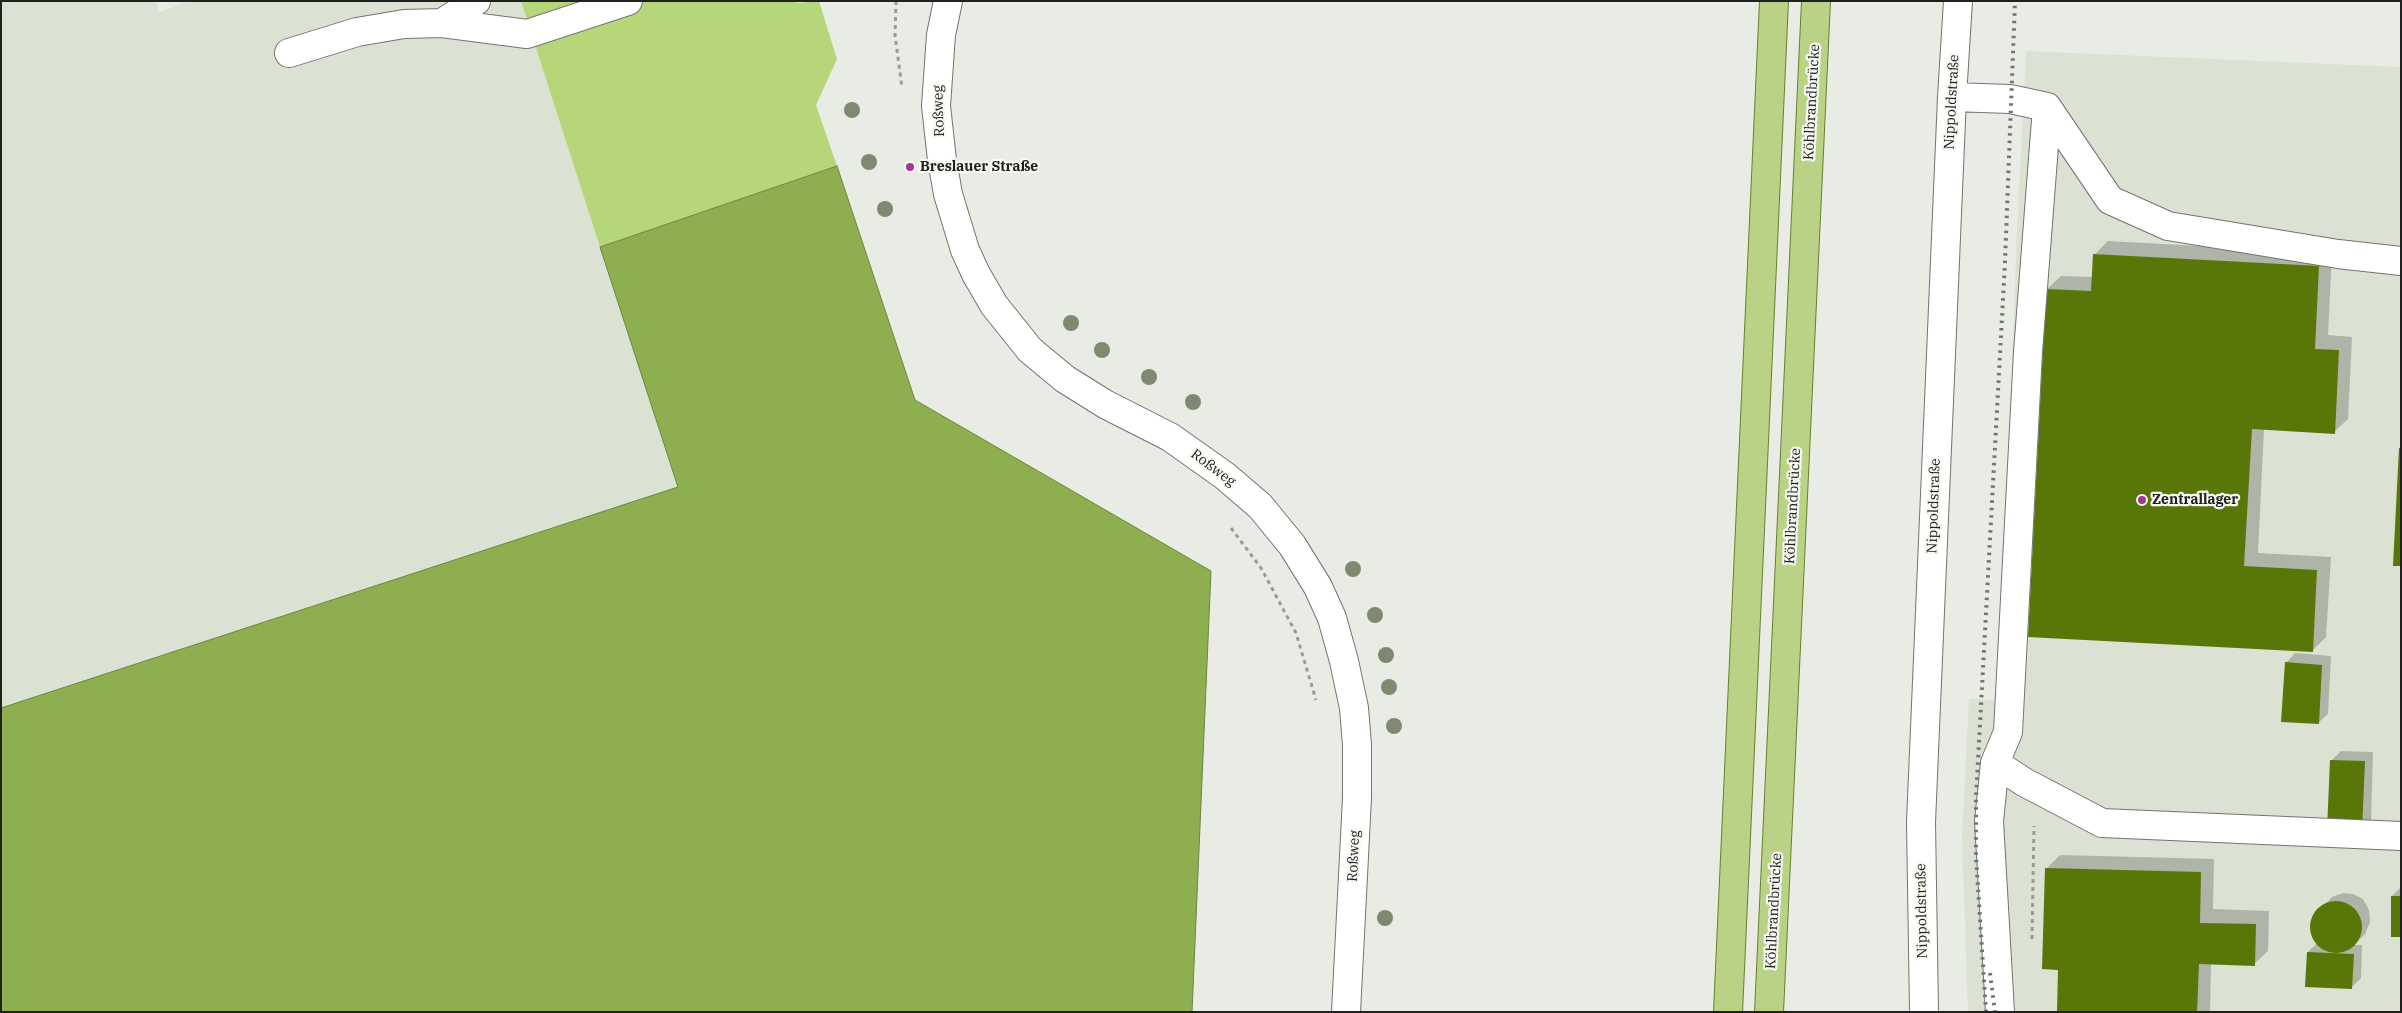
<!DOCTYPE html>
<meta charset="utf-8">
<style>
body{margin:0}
#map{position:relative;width:2402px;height:1013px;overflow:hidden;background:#e9ece5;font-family:"IBM Plex Serif",serif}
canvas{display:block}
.frame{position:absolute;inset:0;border:2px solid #20211f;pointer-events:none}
</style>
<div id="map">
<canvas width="2402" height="1013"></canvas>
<div class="frame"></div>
</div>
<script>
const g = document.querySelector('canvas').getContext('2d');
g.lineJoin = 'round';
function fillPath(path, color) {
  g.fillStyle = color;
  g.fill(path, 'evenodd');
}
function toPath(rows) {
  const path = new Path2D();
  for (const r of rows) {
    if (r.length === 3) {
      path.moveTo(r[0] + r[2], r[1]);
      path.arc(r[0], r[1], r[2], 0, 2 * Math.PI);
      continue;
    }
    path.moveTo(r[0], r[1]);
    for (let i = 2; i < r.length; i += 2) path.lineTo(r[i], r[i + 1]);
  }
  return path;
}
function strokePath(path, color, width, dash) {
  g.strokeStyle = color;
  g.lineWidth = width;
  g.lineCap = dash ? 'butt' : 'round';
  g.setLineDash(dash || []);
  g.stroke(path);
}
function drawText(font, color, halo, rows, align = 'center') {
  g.font = font + ' "IBM Plex Serif",serif';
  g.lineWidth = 4.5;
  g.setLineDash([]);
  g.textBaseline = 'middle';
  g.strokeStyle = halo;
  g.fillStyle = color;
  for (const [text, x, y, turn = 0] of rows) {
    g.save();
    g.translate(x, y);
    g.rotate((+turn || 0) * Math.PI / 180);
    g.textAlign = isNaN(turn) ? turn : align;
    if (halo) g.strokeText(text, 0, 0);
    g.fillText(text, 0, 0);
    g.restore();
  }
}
const built = toPath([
 [1,1,155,1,159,12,191,1,521,1,679,487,1,708],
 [2026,51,2401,67,2401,1012,1968,1012,1962,838,1969,699,2000,700,2017,231]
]);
const green = toPath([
 [521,1,796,1,797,3,819,1,837,59,816,105,837,166,600,247]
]);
const water = toPath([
 [837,166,915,400,1211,571,1192,1012,1,1012,1,708,678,487,600,247,837,166]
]);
const shadow = toPath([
 [2108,241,2332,253,2328,335,2352,337,2348,419,2334,432,2264,429,2258,553,2331,557,2326,637,2312,651,2030,636,2047,289,2061,276,2093,277,2094,255],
 [2295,653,2331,656,2328,714,2318,723,2286,663],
 [2341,751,2373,752,2371,821,2362,830,2331,761],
 [2060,855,2214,859,2213,909,2269,911,2268,951,2254,964,2211,963,2210,1012,2058,1012,2059,968,2046,869],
 [2401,887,2401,935,2392,896],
 [2343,893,2353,894,2363,899,2369,910,2370,922,2365,934,2354,945,2362,945,2361,978,2351,988,2308,952,2317,943,2312,934,2311,925,2315,915,2332,897]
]);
const building = toPath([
 [2093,254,2319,266,2315,349,2339,350,2335,434,2252,429,2244,566,2317,570,2313,652,2028,637,2046,289,2091,291],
 [2399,448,2401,448,2401,566,2393,566],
 [2285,662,2322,665,2319,724,2281,722],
 [2330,760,2365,761,2362,831,2327,830],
 [2045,868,2201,872,2200,923,2256,924,2255,966,2199,964,2197,1012,2057,1012,2058,970,2042,969],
 [2391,896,2401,896,2401,937,2391,937],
 [2336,927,26],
 [2307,952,2354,954,2352,989,2305,987]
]);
const path = toPath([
 [896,1,895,35,902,88],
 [1231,528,1261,568,1296,633,1316,700],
 [2032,939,2034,826]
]);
const minor = toPath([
 [948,1,941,35,936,106,942,160,948,194,965,250,976,274,994,305,1030,350,1065,379,1105,404,1170,437,1225,476,1260,506,1292,545,1318,587,1332,618,1344,661,1354,708,1357,745,1357,798,1346,1012],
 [442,23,476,1],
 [289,53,357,32,404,24,442,23,527,34,628,1],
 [1952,97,2010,99,2047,107,2110,200,2168,226,2338,254,2401,261],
 [1995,763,2024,782,2102,823,2401,836],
 [1924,1012,1921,822,1952,97,1958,1],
 [2000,1012,1989,821,1995,763,2008,732,2028,352,2047,107]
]);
const major = toPath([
 [1728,1012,1774,1],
 [1769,1012,1816,1]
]);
const rail = toPath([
 [1990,973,1995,1012],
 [1986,1012,1976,856,1976,798,2005,262,2015,1]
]);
const trees = [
 [852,110],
 [869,162],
 [885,209],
 [1071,323],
 [1102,350],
 [1149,377],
 [1193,402],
 [1353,569],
 [1375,615],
 [1386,655],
 [1389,687],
 [1394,726],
 [1385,918]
];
const markers = [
 [910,167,5,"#a53592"],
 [2142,500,5,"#a53592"]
];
const streetNames = [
 ["Köhlbrandbrücke",1812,102,-87],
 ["Nippoldstraße",1952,102,-87],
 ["Roßweg",939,111,-92],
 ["Roßweg",1213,468,37],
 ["Köhlbrandbrücke",1793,506,-87],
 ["Nippoldstraße",1934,506,-88],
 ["Roßweg",1354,856,-87],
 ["Köhlbrandbrücke",1774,911,-87],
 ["Nippoldstraße",1922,911,-91]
];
const poiNames = [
 ["Breslauer Straße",920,167],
 ["Zentrallager",2152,500]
];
fillPath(built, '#dbe1d3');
fillPath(green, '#b5d77a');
fillPath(water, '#8eaf4f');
strokePath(water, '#6d8441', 1);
fillPath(shadow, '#0003');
fillPath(building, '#597609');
strokePath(minor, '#72756f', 30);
strokePath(major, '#66812c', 30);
strokePath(path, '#999b96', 3, [4, 4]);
strokePath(minor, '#fff', 28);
strokePath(major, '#bad285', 28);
strokePath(rail, '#727470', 4, [2.5, 5]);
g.fillStyle = '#808970';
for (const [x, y] of trees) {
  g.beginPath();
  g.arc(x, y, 8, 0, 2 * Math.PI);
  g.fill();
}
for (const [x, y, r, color] of markers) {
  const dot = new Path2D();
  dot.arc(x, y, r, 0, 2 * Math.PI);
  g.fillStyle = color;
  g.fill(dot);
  strokePath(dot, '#f6f9f2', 2);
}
drawText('14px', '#20211f', '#f6f9f2', streetNames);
drawText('bold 14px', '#20211f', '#f6f9f2', poiNames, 'left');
</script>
